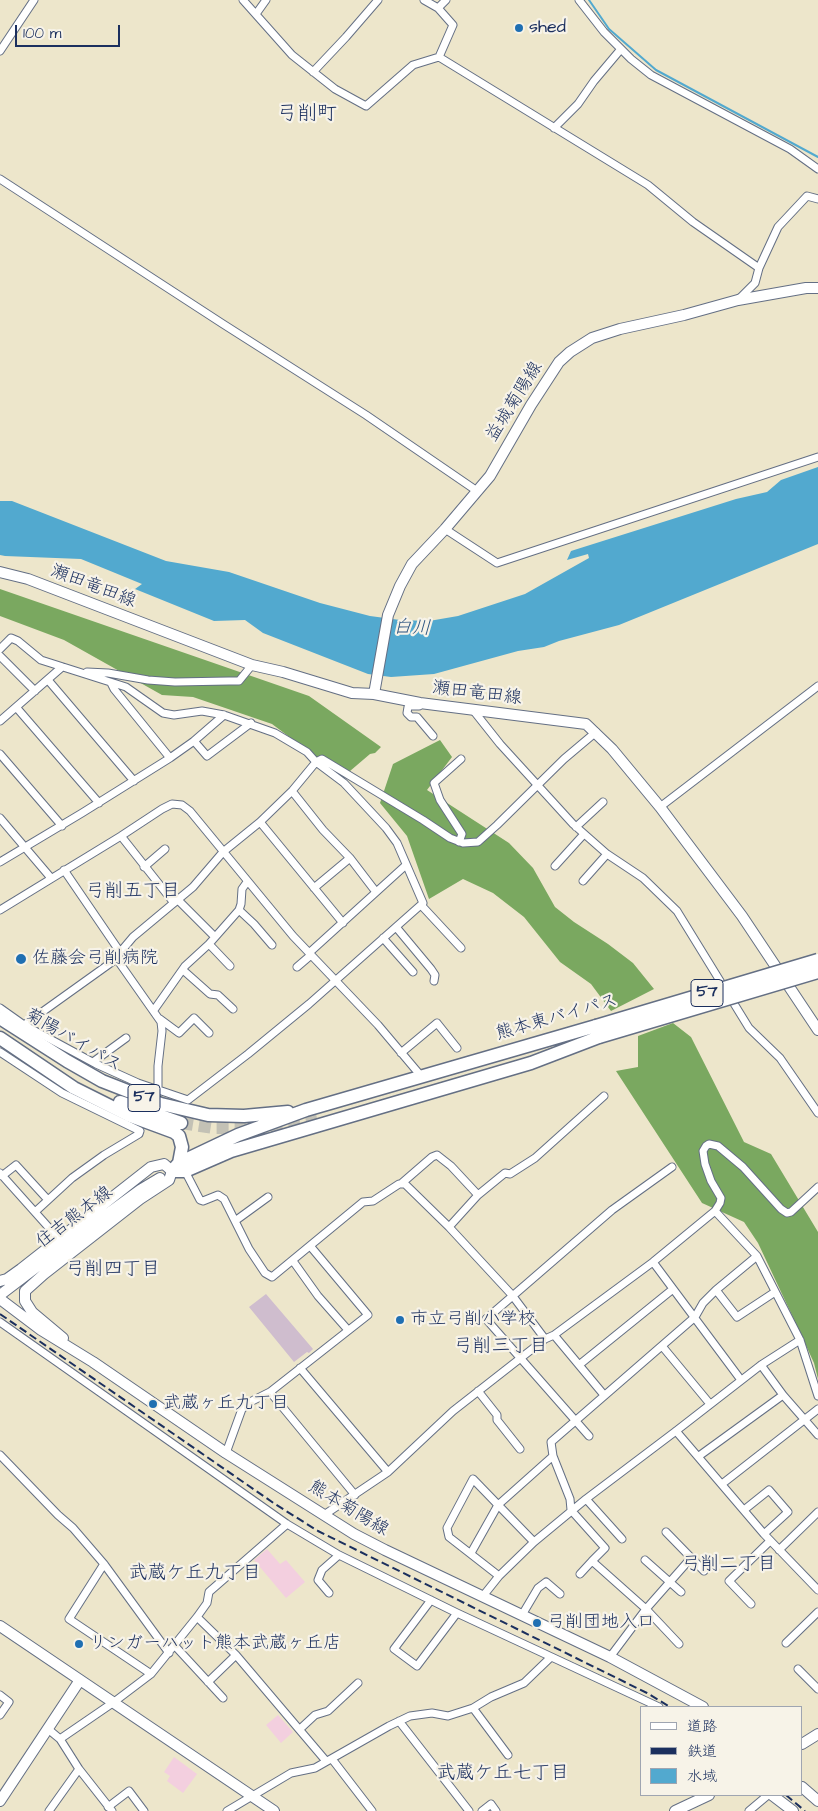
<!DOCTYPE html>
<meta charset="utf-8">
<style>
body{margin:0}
#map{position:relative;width:818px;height:1811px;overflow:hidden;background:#ede6cb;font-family:"Architects Daughter","Klee One",sans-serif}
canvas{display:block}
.legend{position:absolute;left:640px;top:1706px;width:162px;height:90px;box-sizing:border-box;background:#f7f3e8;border:1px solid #9fa5b1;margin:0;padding:6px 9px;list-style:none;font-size:15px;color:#1b2f5e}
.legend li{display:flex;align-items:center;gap:10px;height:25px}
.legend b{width:25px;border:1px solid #9fa5b1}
.scale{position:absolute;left:15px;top:25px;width:105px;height:22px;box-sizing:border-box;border:2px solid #1b2f5e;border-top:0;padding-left:6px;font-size:15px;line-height:18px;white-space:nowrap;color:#1b2f5e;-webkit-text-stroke:4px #f7f3e8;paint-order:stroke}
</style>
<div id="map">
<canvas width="818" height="1811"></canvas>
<ul class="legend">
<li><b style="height:6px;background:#fff"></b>道路</li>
<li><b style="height:6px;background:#1b2f5e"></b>鉄道</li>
<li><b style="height:14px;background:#52a9cf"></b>水域</li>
</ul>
<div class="scale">100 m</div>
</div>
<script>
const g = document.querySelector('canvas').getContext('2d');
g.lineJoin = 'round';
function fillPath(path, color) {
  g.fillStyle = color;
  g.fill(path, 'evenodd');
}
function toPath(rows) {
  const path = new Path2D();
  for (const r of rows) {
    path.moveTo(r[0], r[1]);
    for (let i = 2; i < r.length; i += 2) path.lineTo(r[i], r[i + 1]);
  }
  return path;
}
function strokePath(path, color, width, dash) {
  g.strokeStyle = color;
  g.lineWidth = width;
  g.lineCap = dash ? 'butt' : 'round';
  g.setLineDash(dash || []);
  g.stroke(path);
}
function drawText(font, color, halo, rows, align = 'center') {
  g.font = font + ' "Architects Daughter","Klee One",sans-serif';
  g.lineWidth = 4.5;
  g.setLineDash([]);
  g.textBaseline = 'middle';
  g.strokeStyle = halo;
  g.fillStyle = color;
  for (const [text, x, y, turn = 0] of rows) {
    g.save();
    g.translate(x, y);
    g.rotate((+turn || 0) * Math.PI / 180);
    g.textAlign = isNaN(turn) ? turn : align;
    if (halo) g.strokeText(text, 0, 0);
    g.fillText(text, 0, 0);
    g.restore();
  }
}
const built = toPath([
 [267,1549,280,1564,286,1560,305,1582,286,1598,254,1560],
 [278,1715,293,1732,281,1743,266,1725],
 [174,1757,197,1774,183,1793,167,1781,170,1776,164,1772]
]);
const industrial = toPath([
 [266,1294,313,1349,309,1353,307,1352,294,1362,249,1307]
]);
const forest = toPath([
 [0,589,309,696,381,747,375,753,370,754,343,777,272,724,193,697,162,695,64,640,0,616],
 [440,740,452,757,427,790,509,843,533,868,555,907,574,922,608,944,633,963,654,989,611,1011,591,984,560,962,524,917,493,893,463,879,429,899,407,836,380,803,393,764],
 [673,1023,691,1037,744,1142,771,1154,818,1232,818,1379,814,1363,798,1328,758,1243,744,1222,702,1203,616,1071,638,1067,638,1036]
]);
const water = toPath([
 [818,467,818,544,619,625,559,641,544,647,518,651,434,674,391,677,368,674,263,633,245,620,214,621,135,589,142,584,81,559,5,556,0,555,0,501,12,501,166,561,229,572,320,603,370,616,400,620,429,621,458,616,525,594,589,558,588,554,567,560,571,551,736,499,767,492,781,480]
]);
const stream = toPath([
 [589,0,609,29,656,70,818,157]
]);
const highwayTunnel = toPath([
 [181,1123,213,1128,262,1128,285,1126,317,1118]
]);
const street = toPath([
 [243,0,292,55,335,89,366,106,413,65,439,57,648,185,693,222,759,268],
 [424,0,438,8,453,25,439,57],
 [579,0,604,32,631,59,651,75,790,149,818,169],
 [438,8,446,0],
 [256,14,266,0],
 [0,51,34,0],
 [313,72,346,37,378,0],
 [554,128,578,104,594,81,621,49],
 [0,179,223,324,366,415,477,491],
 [738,300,755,283,759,268,778,227,807,196,818,199],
 [445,529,497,563,818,457],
 [0,649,11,638,18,641,41,660,126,687,163,713,174,715,202,711,224,715,275,733,307,752,316,762,344,783,386,828,397,843,423,903,309,1004,248,1054,188,1100,138,1083,96,1064,24,1025,0,1008],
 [0,656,35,691],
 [87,672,108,673,148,680,175,682,229,681,239,681,252,665],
 [48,680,134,781],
 [111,683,114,689,170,758],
 [419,706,411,706,408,707,407,713,411,717,417,717,433,736],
 [16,707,99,803],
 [473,710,500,744,573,824,607,854,643,878,677,911,749,1028,780,1058,818,1113],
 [0,721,62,667],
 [194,741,207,756,251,723],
 [0,754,62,826],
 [292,791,323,830,350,858,376,892],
 [660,807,818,686],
 [0,818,51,878],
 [260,822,343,923],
 [576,827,603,802],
 [121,836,174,903],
 [459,842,462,834,440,800,434,783,461,759],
 [0,862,82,813,170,758,194,741,224,715],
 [555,866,584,834],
 [144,867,165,849],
 [64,870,120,952],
 [583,881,607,854],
 [314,888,350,858],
 [178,900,215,937],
 [421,905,461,948],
 [0,910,121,836,162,809,172,804,182,805,190,811,293,936,378,1025,421,1076],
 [239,910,254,924,272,945],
 [396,927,431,969,435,975,434,981],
 [383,938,413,972],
 [209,944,230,966],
 [309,953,406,865],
 [116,958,161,1022,162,1031,158,1066,158,1091],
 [297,967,311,955],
 [183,970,210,994,218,995,233,1009],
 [154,1010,185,966,209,944,239,910,241,904,242,889,247,882],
 [160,1019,179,1033,194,1018,209,1033],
 [24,1025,112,962,133,937,193,887,223,852,260,822,292,791,316,762,322,759,423,820,450,838,463,843,478,842,497,825,564,759,596,732],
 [0,1052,62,1093,140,1131,139,1134,104,1155,72,1178,35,1212],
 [401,1053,437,1023,457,1048],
 [93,1062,126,1038],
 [185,1171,200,1200,203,1201,218,1195,224,1199,249,1249,265,1273,272,1277,363,1202,373,1201,399,1184,405,1184,449,1227,512,1295,545,1339],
 [0,1173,59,1239],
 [2,1176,16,1165,48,1200],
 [402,1183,432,1157,437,1155,451,1166,478,1195],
 [715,1211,720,1203,721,1198,711,1181,705,1164,703,1151,706,1146,709,1144,718,1146,743,1167,781,1209,787,1213,791,1212,818,1187],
 [235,1221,268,1197],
 [449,1227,478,1195,500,1177,505,1173,510,1174,535,1158,604,1096],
 [293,1261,318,1296,348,1330],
 [653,1262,741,1380],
 [716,1290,737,1317,775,1292],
 [0,1322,287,1524,339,1555,457,1613,659,1707],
 [554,1335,604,1395],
 [662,1346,710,1404],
 [579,1365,673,1289],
 [761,1365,783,1395],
 [300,1368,388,1472],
 [478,1391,497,1415,497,1420,520,1449],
 [270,1392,355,1495],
 [676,1431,764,1534,818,1590],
 [589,1436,486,1319,612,1210,672,1167],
 [226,1453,242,1409,250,1402,270,1392,368,1315,311,1247],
 [0,1455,58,1515,73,1528,104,1564,169,1653],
 [699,1456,783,1395,818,1435],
 [722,1484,818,1409],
 [586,1499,622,1539],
 [744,1510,769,1490,788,1512,764,1534],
 [324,1515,388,1472,453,1411,545,1339,554,1335,653,1262,715,1211,757,1256,800,1340,818,1396],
 [666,1532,704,1571],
 [779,1550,818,1512],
 [471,1553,498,1505,553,1456],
 [645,1560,681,1592],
 [104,1564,69,1619,151,1674],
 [580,1574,592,1561],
 [499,1576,449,1537,447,1528,473,1479,534,1542],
 [329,1593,318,1580,322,1570,339,1555],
 [483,1596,499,1576,534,1542,586,1499,676,1431,761,1365,800,1340],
 [431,1600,394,1649,417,1666,457,1613],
 [751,1604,729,1581,770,1541],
 [522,1615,538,1588,546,1582,560,1594],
 [197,1617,236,1655,326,1761],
 [786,1643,818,1612],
 [679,1644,646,1609,691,1558],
 [175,1646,223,1698],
 [610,1657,646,1609,592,1561,605,1548,571,1510,570,1499,553,1456,551,1442,695,1317,703,1303,716,1290,757,1256],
 [798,1669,818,1689],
 [208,1682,236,1655],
 [0,1695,9,1702,0,1715],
 [473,1708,508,1755],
 [399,1721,469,1811],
 [48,1729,60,1739,79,1769,112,1811],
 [300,1729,315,1715,328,1711,358,1683],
 [60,1739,114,1702,151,1674,197,1617,207,1603,209,1592,287,1524],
 [332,1759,372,1811],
 [108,1807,129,1791,144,1811],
 [49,1811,79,1769],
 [227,1811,291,1773,315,1768,389,1726,410,1716,432,1713,448,1716,473,1708,491,1697,524,1683,551,1657],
 [482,1811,491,1804,496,1811],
 [749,1811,768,1795]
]);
const secondary = toPath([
 [0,572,28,579,252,665,283,672,352,693,374,694,420,703,586,724,612,749,660,807,742,916,818,1030],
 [374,694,388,615,400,586,412,564,445,529,490,476,531,405,559,362,570,352,592,338,620,329,684,315,738,300,806,288,818,288],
 [0,1281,7,1279,21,1269,151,1167,164,1164,172,1171],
 [0,1295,80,1234,140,1190,160,1178],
 [0,1299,41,1330,93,1362,226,1453,354,1534,385,1550,610,1657,703,1707],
 [63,1338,32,1312,25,1301,25,1291,44,1274,140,1199,169,1180,172,1171],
 [0,1626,274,1811],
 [802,1744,818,1734],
 [802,1787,818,1801],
 [772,1795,793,1811],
 [0,1801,80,1680],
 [675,1811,709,1795]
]);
const highway = toPath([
 [0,1018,67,1061,102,1081,161,1104,208,1115,244,1116,288,1112],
 [0,1038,74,1088,128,1115,174,1132,179,1136,182,1147,179,1163],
 [120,1102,181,1123],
 [172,1171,179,1163,238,1135,306,1110,596,1026],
 [172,1171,185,1171,231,1151,531,1063,599,1037]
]);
const rail = toPath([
 [0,1314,275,1504,318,1531,647,1693,670,1707],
 [786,1795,805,1811]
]);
const highwayBridge = toPath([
 [596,1026,818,960],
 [599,1037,818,972]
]);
const markers = [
 [519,28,5,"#1f6fb2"],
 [21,959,6,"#1f6fb2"],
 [400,1320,5,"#1f6fb2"],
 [153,1404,5,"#1f6fb2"],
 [537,1623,5,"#1f6fb2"],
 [79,1644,5,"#1f6fb2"]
];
const shields = [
 [707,993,32],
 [144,1098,32]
];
const shieldNames = [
 ["57",707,993],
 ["57",144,1098]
];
const poiNames = [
 ["shed",529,28],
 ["佐藤会弓削病院",32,959],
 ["市立弓削小学校",410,1320],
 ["武蔵ヶ丘九丁目",163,1404],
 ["弓削団地入口",547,1623],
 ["リンガーハット熊本武蔵ヶ丘店",89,1644]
];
const streetNames = [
 ["益城菊陽線",515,402,-58],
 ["瀬田竜田線",93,587,21],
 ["瀬田竜田線",477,694,7],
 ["熊本東バイパス",557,1018,-16],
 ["菊陽バイパス",73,1041,30],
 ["住吉熊本線",75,1218,-37],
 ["熊本菊陽線",348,1509,31]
];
const waterNames = [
 ["白川",412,629,2]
];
const neighbourhoodNames = [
 ["弓削五丁目",133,892],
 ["弓削四丁目",113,1270],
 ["弓削三丁目",501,1347],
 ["弓削二丁目",729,1565],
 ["武蔵ケ丘九丁目",195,1574],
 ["武蔵ケ丘七丁目",503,1774]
];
const quarterNames = [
 ["弓削町",307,115]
];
fillPath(built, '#f3cfdf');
fillPath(industrial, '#cfbdce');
fillPath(forest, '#7aa860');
fillPath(water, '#52a9cf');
strokePath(stream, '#52a9cf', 2);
strokePath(highwayTunnel, '#c3c1b5', 12, [12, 6]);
strokePath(street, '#646f84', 9);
strokePath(secondary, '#646f84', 12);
strokePath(highway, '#646f84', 15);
strokePath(street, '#fff', 7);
strokePath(secondary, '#fff', 10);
strokePath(highway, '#fff', 12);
strokePath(rail, '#1b2f5e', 2, [8, 4]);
strokePath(highwayBridge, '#646f84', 15, []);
strokePath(highwayBridge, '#fff', 12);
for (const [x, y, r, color] of markers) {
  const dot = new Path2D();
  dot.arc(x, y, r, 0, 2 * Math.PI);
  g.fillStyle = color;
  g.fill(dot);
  strokePath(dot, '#f7f3e8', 2);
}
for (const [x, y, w] of shields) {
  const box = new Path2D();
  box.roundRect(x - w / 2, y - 13.5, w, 27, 4);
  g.fillStyle = '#f7f3e8';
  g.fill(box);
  strokePath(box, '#1b2f5e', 1);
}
drawText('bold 16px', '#1b2f5e', null, shieldNames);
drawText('18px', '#1b2f5e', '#f7f3e8', poiNames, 'left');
drawText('18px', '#1b2f5e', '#f7f3e8', streetNames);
drawText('italic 19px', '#2c5480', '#f7f3e8', waterNames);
drawText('19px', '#1b2f5e', '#f7f3e8', neighbourhoodNames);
drawText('20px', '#1b2f5e', '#f7f3e8', quarterNames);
</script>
